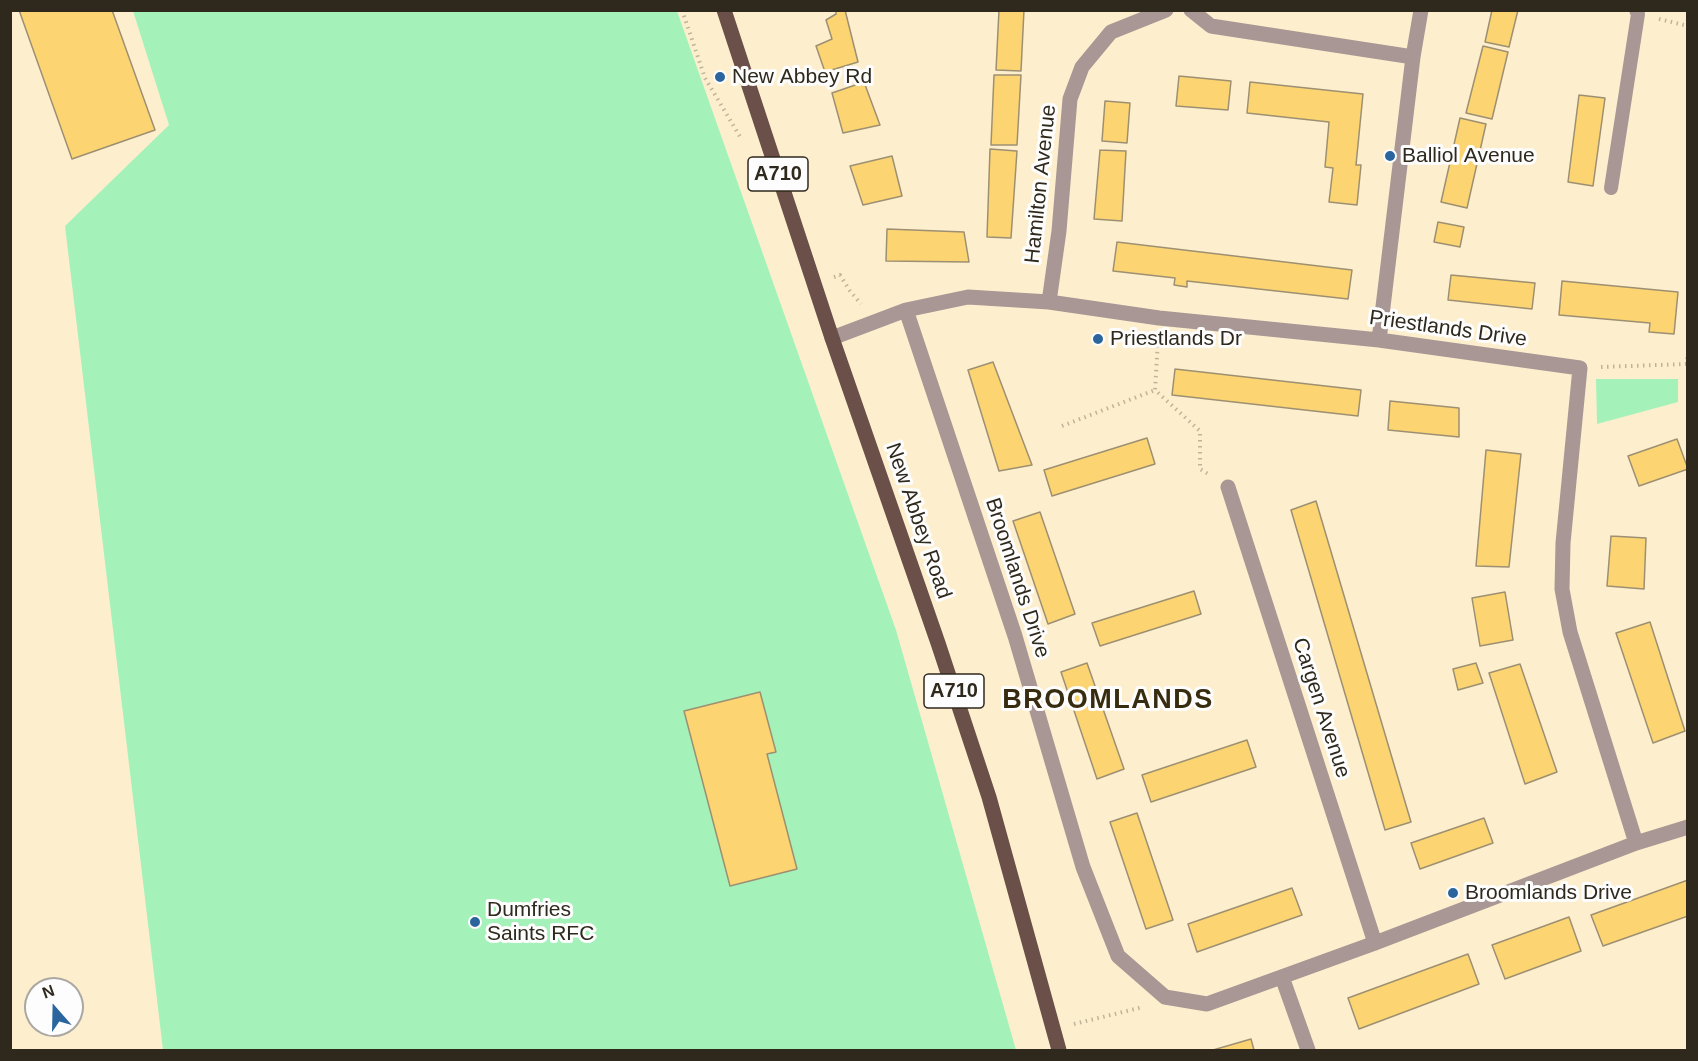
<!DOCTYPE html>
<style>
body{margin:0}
#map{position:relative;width:1698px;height:1061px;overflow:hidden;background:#fdefce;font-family:Helvetica,sans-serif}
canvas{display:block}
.frame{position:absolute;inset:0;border:12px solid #2f291d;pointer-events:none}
.north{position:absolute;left:24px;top:977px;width:60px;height:60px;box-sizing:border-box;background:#fdfdfd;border:2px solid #aba8a3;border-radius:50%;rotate:340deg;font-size:16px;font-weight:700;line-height:24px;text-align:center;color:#2f291d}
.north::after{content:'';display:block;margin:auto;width:21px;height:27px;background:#2a669d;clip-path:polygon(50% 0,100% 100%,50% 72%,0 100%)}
</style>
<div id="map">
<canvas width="1698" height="1061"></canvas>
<div class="frame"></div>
<div class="north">N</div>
</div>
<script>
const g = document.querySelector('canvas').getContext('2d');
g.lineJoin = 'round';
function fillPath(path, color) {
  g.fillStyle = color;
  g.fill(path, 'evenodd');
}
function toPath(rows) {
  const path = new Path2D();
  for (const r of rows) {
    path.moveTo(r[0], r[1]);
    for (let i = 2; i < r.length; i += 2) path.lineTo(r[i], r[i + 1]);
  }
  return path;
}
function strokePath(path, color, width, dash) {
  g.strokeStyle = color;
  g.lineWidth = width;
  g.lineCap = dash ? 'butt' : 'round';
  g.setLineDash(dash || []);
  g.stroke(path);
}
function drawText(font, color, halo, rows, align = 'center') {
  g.font = font + ' Helvetica,sans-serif';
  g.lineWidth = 6;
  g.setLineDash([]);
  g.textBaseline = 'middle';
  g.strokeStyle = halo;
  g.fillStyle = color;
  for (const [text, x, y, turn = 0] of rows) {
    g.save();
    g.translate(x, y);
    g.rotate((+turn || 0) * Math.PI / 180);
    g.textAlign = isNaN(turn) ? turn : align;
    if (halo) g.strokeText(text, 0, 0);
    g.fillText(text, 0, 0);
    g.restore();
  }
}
const green = toPath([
 [133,11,677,11,896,630,1016,1050,163,1050,65,226,169,125],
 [1596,379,1678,379,1678,402,1597,424]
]);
const building = toPath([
 [19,10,112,10,155,130,72,159,19,10],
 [836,10,845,10,858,62,825,72,816,46,832,39,826,20,836,14,836,10],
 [999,10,1024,10,1021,71,996,70,999,10],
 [1492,10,1518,10,1509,47,1485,42,1492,10],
 [1483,46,1508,52,1492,119,1466,113,1483,46],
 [994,75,1021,75,1017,145,991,145,994,75],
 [1179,76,1231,81,1228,110,1176,106,1179,76],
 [864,82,880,125,843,133,832,93,864,82],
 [1250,82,1363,94,1356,165,1361,165,1357,205,1329,202,1333,168,1325,167,1329,122,1247,113,1250,82],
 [1579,95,1605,98,1593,186,1568,182,1579,95],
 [1105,101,1130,103,1127,143,1102,141,1105,101],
 [1460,118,1486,124,1467,208,1441,202,1460,118],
 [990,149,1017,151,1011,238,987,237,990,149],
 [1100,150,1126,151,1122,221,1094,219,1100,150],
 [892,156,902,196,863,205,850,166,892,156],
 [1438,222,1464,227,1460,247,1434,242,1438,222],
 [887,229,964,232,969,262,886,261,887,229],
 [1117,242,1352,270,1348,299,1187,281,1187,287,1174,285,1175,278,1113,271,1117,242],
 [1451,275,1535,283,1532,309,1448,300,1451,275],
 [1562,281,1678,292,1674,334,1649,332,1650,323,1559,315,1562,281],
 [993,362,1032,465,999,471,968,370,993,362],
 [1175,369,1361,390,1358,416,1172,395,1175,369],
 [1390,401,1459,408,1459,437,1388,430,1390,401],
 [1147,438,1155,464,1052,496,1044,470,1147,438],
 [1677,439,1688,469,1639,486,1628,456,1677,439],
 [1486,450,1521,454,1509,567,1476,566,1486,450],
 [1316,501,1411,822,1385,830,1291,510,1316,501],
 [1040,512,1075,614,1048,624,1013,521,1040,512],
 [1611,536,1646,538,1644,589,1607,586,1611,536],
 [1194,591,1201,614,1100,646,1092,623,1194,591],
 [1505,592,1513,640,1480,646,1472,598,1505,592],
 [1650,622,1685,731,1653,743,1616,633,1650,622],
 [1087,663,1124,769,1097,779,1061,672,1087,663],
 [1476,663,1483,683,1458,690,1453,669,1476,663],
 [1520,664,1557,772,1525,784,1489,673,1520,664],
 [760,692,776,752,767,754,797,869,730,886,684,711,760,692],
 [1247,740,1256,767,1151,802,1142,775,1247,740],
 [1137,813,1173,920,1146,929,1110,822,1137,813],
 [1484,818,1493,843,1420,869,1411,843,1484,818],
 [1688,880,1688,916,1603,946,1591,915,1688,880],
 [1292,888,1302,915,1197,952,1188,924,1292,888],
 [1569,917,1581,951,1505,979,1492,945,1569,917],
 [1468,954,1479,984,1359,1029,1348,998,1468,954],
 [1251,1039,1254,1050,1213,1050,1251,1039]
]);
const path = toPath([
 [682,10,705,78,742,140],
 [1659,19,1688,26],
 [834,277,840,275,850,291,861,304],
 [1158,340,1155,390,1200,431,1200,469,1210,475],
 [1601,367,1686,364,1688,355],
 [1062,426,1155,390],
 [1074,1024,1143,1007]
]);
const service = toPath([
 [1611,188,1638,14,1636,10]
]);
const minor = toPath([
 [1191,10,1211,26,1413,57],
 [1049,302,1059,231,1070,99,1082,67,1111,32,1166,10],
 [906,310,1015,636,1083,867,1118,956,1165,997,1207,1004,1375,943,1636,843,1688,827],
 [832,338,906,310,968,297,1049,302,1159,318,1379,340,1580,368,1563,543,1562,589,1570,632,1636,843],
 [1379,340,1413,57,1421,10],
 [1228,487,1375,943],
 [1282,977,1308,1050]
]);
const primary = toPath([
 [724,10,832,338,938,643,989,797,1059,1050]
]);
const markers = [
 [720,77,6,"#2a669d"],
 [1390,156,6,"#2a669d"],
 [1098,339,6,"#2a669d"],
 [1453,893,6,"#2a669d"],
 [475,922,6,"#2a669d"]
];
const shields = [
 [778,174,60],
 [954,691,60]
];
const shieldNames = [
 ["A710",778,174],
 ["A710",954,691]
];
const poiNames = [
 ["New Abbey Rd",732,77],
 ["Balliol Avenue",1402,156],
 ["Priestlands Dr",1110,339],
 ["Broomlands Drive",1465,893],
 ["Dumfries",487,910],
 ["Saints RFC",487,934]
];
const streetNames = [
 ["Hamilton Avenue",1041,184,-84],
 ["Priestlands Drive",1448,329,8],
 ["New Abbey Road",918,521,71],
 ["Broomlands Drive",1017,578,72],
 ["Cargen Avenue",1321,708,72]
];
const districtNames = [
 ["BROOMLANDS",1108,701]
];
fillPath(green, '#a4f2b9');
fillPath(building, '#fcd472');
strokePath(building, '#9d9072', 1.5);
strokePath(path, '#bfb499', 4, [1.5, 4.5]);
strokePath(service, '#a89794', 14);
strokePath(minor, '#a89794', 15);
strokePath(primary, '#6b4f49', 15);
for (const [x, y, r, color] of markers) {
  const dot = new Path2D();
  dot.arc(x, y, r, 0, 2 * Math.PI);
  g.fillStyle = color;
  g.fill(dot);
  strokePath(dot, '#fdfdfd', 2);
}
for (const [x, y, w] of shields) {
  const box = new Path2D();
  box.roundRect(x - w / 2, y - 17, w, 34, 4.5);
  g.fillStyle = '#fdfdfd';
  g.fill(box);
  strokePath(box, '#2f291d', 1.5);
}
drawText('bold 20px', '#2f291d', null, shieldNames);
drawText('21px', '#2f291d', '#fdfdfd', poiNames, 'left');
drawText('21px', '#2f291d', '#fdfdfd', streetNames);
g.letterSpacing = '1.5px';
drawText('bold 27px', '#372c0f', '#fdfdfd', districtNames);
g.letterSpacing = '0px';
</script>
